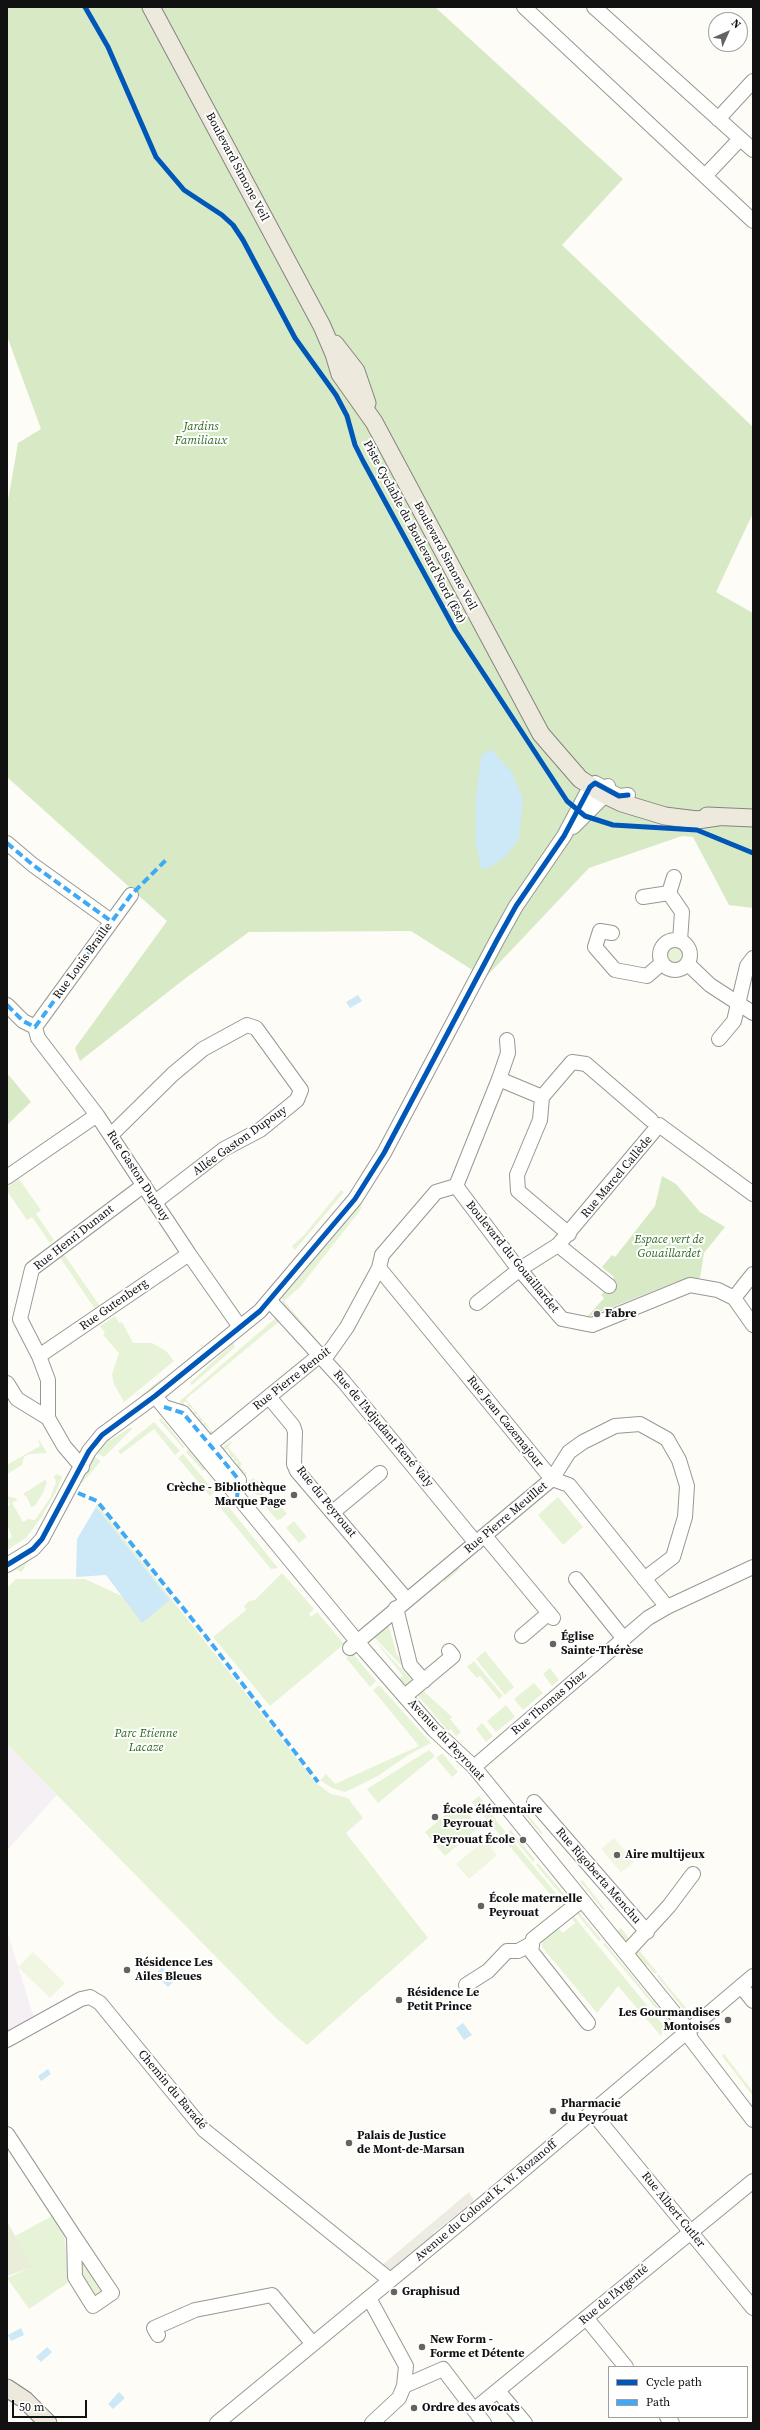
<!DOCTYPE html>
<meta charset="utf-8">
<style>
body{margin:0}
#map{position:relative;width:760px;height:2430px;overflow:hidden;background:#fdfcf7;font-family:"Source Serif 4",serif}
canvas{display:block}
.frame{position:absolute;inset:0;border:8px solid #111;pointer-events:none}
.legend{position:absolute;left:608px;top:2366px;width:140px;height:52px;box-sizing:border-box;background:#fff;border:1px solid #a0a0a0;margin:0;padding:5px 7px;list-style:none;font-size:12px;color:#111}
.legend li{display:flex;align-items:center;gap:8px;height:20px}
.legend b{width:20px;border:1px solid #a0a0a0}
.north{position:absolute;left:708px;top:12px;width:40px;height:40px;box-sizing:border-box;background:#fff;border:1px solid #a0a0a0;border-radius:50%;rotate:45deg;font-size:11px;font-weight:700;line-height:16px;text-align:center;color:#111}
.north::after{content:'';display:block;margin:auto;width:14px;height:18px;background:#646362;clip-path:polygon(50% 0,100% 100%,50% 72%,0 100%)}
.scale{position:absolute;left:12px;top:2400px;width:75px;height:18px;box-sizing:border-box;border:2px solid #111;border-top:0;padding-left:5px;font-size:12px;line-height:14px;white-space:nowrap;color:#111;-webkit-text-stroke:3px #fff;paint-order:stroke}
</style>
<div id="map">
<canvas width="760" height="2430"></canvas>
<div class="frame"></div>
<ul class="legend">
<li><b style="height:5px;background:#0057b8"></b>Cycle path</li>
<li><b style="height:5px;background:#3fa9f5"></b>Path</li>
</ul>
<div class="north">N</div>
<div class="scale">50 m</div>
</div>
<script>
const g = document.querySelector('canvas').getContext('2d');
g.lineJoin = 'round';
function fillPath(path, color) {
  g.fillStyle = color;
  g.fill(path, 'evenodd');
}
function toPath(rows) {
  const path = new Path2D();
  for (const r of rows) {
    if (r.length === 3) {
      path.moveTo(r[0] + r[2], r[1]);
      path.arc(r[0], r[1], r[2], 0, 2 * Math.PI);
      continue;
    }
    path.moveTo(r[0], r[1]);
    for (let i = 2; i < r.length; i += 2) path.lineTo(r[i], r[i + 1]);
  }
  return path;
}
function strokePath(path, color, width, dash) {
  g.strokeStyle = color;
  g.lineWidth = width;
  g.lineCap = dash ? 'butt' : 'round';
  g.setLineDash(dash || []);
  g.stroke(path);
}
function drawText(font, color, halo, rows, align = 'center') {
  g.font = font + ' "Source Serif 4",serif';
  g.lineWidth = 4;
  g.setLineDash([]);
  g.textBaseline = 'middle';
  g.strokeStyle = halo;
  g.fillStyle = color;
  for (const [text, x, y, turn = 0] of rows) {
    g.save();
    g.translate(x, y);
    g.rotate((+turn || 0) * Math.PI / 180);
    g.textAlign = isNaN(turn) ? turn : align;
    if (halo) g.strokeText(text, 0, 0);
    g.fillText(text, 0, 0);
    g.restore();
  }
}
const industrial = toPath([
 [7,1744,57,1795,7,1850],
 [7,1931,34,2018,7,2034]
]);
const green = toPath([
 [676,955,11],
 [19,1179,41,1210,36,1214,54,1240,50,1243,32,1217,27,1220,7,1191,7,1187],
 [341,1190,344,1192,295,1250,292,1246,304,1235],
 [355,1202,362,1207,359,1212,300,1287,284,1301,325,1349,283,1305,282,1295,284,1291,287,1292,350,1216],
 [63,1253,102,1309,97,1312,59,1256],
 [115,1316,119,1323,122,1322,133,1343,152,1343,166,1351,174,1361,124,1402,114,1384,112,1374,119,1353,103,1335,105,1333,100,1326],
 [278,1316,281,1320,186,1399,215,1435,209,1439,210,1429,203,1425,204,1421,200,1421,197,1414,194,1414,194,1410,188,1406,188,1402,184,1402,184,1409,180,1404,180,1401],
 [233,1343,235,1347,192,1385,190,1383],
 [161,1379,163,1381,142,1398,140,1396],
 [161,1418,185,1447,183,1448,159,1420],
 [154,1422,180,1451,175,1455,154,1429,121,1454,118,1451],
 [131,1427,132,1429,104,1457,95,1452,108,1435,111,1440],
 [38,1438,47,1453,29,1454,24,1457,22,1465,7,1474,7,1465,40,1446],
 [231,1441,232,1442,228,1447,242,1464,240,1466,247,1474,241,1479,236,1471,237,1461,234,1461,234,1457,231,1457,228,1449,225,1449,224,1456,218,1451],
 [191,1447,208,1467,203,1471,186,1452],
 [183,1454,215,1492,210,1496,178,1458],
 [93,1456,101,1461,82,1483,79,1481],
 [58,1474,62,1477,57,1490,41,1518,26,1538,7,1550,7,1540,12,1537,7,1524,7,1507,10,1505,7,1496,18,1499,12,1503,23,1522,28,1519,35,1520,50,1498,56,1482,54,1476],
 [253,1478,265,1487,267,1491,261,1496,257,1495,245,1484],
 [45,1480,47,1482,43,1493,35,1506,31,1507,27,1497,23,1494],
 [558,1497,583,1527,563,1545,538,1515],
 [272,1498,276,1500,287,1514,281,1519,277,1520,265,1506],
 [223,1500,278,1568,271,1569,218,1505],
 [97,1504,316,1783,331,1794,348,1798,363,1818,346,1833,428,1938,307,2045,276,2018,7,1744,7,1588,16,1579,85,1579,126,1598,170,1600,96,1507],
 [294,1521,307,1537,299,1543,286,1528],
 [31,1555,22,1572,17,1570,7,1573,7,1569],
 [454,1562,460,1569,445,1582,439,1575],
 [282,1573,314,1609,309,1614,311,1617,317,1612,344,1644,270,1706,213,1637,246,1610,244,1606,249,1601,255,1600],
 [388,1624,397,1655,421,1680,418,1683,374,1637],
 [373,1638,416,1685,407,1692,397,1680,403,1676],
 [485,1651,514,1687,505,1695,476,1659],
 [352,1653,376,1681,370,1687,346,1658],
 [474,1661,503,1696,499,1699,480,1676,477,1678,467,1667],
 [550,1668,559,1680,552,1686,543,1674],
 [534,1683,543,1693,523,1710,514,1699],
 [379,1685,431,1743,408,1755,378,1776,356,1787,345,1792,332,1788,320,1780,326,1774,335,1784,419,1746,373,1690],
 [420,1688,452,1717,450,1719,461,1732,456,1736,451,1729,448,1731,415,1692],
 [506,1705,515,1717,496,1732,487,1721],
 [482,1723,493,1736,486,1742,476,1729],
 [429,1750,435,1756,378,1803,367,1789],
 [442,1753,458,1772,452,1777,436,1758],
 [479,1796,499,1824,559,1897,555,1900,472,1802],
 [459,1803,479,1827,445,1856,425,1832],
 [524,1810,543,1833,541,1834,523,1812],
 [510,1829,535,1860,533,1862,509,1832],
 [538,1863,571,1902,569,1904,536,1865],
 [582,1880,605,1909,603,1910,580,1881],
 [577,1910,601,1939,599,1941,575,1911],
 [572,1914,664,2026,661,2036,618,1986,597,2013,542,1947,542,1939,557,1927,563,1933,575,1923,570,1916],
 [621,1928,631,1941,624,1944,614,1934],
 [605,1943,670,2022,668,2023,603,1944],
 [637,1948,657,1972,655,1974,647,1965,642,1969,633,1955],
 [658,1974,686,2008,684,2010,657,1976],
 [724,2054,753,2092,753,2096,722,2056],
 [54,2215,64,2231,69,2282,29,2309,7,2278,31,2267,15,2236],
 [78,2249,106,2290,93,2299,77,2276]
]);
const forest = toPath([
 [7,7,435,7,623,179,562,245,753,427,753,513,716,592,753,613,753,908,729,905,693,837,682,836,589,868,485,978,411,931,249,932,187,977,80,1061,75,1048,167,921,7,777,7,506,18,443,41,429,7,336],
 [7,1073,31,1102,7,1125],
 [662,1176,676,1184,700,1212,725,1227,704,1253,700,1278,676,1282,587,1317,604,1298,601,1295,609,1286,614,1277,602,1267,612,1255,615,1257,655,1206]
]);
const cemetery = toPath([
 [7,2221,32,2267,7,2276]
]);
const pitch = toPath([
 [614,1838,634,1861,630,1866,621,1872,601,1849],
 [485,1840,497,1855,469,1879,456,1864],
 [33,1952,65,1983,50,1998,18,1967]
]);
const plaza = toPath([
 [469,2192,473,2199,473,2205,470,2208,468,2206,433,2233,436,2237,426,2245,424,2242,396,2266,398,2268,394,2271,389,2271,381,2266]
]);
const water = toPath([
 [491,749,512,773,523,798,519,839,506,856,491,867,481,869,476,844,476,798,481,756],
 [358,995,362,1001,350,1008,346,1002],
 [96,1507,170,1600,142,1623,106,1575,76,1577,77,1539],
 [162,1967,175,1980,168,1987,155,1975],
 [463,2023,472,2035,464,2040,456,2028],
 [48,2069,51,2074,41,2081,38,2076],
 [21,2328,24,2335,11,2341,8,2335],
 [47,2347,52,2352,41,2362,36,2357],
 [119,2392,125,2398,113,2409,108,2404]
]);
const minor = toPath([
 [524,7,753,221],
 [594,7,753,150],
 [718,119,753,81],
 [705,176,740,139],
 [573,827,605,795,608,786],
 [7,843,33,865,111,921],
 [669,893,674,877],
 [643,897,669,893,682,912,680,941],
 [612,933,600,931,595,947,615,970,647,976,662,963],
 [675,955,15],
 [688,964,710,985,753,1013],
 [7,1005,23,1021,35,1027],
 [35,1027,38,1038,97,1115,189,1254,240,1327],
 [35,1027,131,895],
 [719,1039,734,1021,747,966,753,958],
 [499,1079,542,1097,540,1120,517,1175,518,1191,569,1234],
 [542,1097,572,1062,586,1064,651,1120],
 [111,1135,173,1074,203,1049,247,1025,256,1028,301,1090,297,1100,260,1130,224,1149,155,1202],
 [7,1177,97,1115],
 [456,1186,514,1263,562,1319,592,1325,690,1285,718,1290,734,1298,753,1325],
 [456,1186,499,1079,508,1053,507,1040],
 [558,1245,609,1286],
 [379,1268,552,1479,569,1485,667,1607],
 [734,1298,753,1274],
 [270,1301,344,1382,476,1543],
 [477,1303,520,1269,558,1245,659,1125,753,1194],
 [39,1356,189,1254],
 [7,1383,17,1399,48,1418,64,1446,82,1467],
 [155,1396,365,1651,434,1730,474,1767,688,2030,691,2039,753,2120],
 [269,1397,293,1426,295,1432,294,1464,297,1471,406,1599],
 [164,1407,183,1413,221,1458,239,1480,237,1497],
 [48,1418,48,1380,39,1356,20,1319,32,1269,144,1185],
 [201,1452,320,1355,328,1354,347,1327,379,1268,382,1255,436,1192,456,1186],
 [333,1512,380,1473],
 [485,1536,553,1618],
 [7,1565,33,1549,42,1539,89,1451,102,1435,155,1396,260,1311,355,1199,384,1153,497,940,516,906,564,836,590,787,595,783,619,796,628,795],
 [576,1579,624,1639],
 [396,1608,410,1665,424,1681],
 [522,1636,549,1613],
 [350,1648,552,1479,569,1452,583,1442,615,1426,640,1424,667,1439,679,1460,687,1486,685,1517,673,1557,644,1579],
 [405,1696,453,1656,449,1651],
 [474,1767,648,1618,667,1607,753,1567],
 [534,1802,647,1932],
 [582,1900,533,1939,531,1951,588,2023],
 [626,1953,669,1906,693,1874],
 [466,1985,488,1971,507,1951,518,1951,531,1944],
 [741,1986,753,2001],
 [7,2040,81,1999,90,1997,100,2003,204,2130,390,2280],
 [592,2112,753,2308],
 [7,2134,74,2236,112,2293,93,2306,75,2277,74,2236],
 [369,2298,406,2366,404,2386,399,2398,372,2423],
 [587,2319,626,2367],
 [158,2335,154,2328,195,2310,272,2295,313,2344],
 [404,2386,443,2369,484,2423],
 [498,2391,525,2423],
 [475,2409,753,2181],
 [667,2417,672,2423],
 [217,2423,483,2204,753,1976]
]);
const major = toPath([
 [151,7,322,326,334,354,340,374,374,422,541,734,580,779,605,795,622,803,665,816,697,820,718,817],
 [335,344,356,371,367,403],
 [707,816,753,818],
 [7,2388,25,2400,48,2423]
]);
const quiet = toPath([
 [7,843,33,865,111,921],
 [7,1005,23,1021,35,1027,131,895,166,860],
 [164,1407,183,1413,221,1458,239,1480,237,1497],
 [78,1493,97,1501,204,1634,318,1782]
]);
const cycleway = toPath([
 [85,7,108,47,156,157,184,190,222,215,233,225,243,240,295,338,336,395,347,416,355,445,363,461,455,630,567,801,585,816,613,825,697,830,753,853],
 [7,1565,33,1549,42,1539,89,1451,102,1435,155,1396,260,1311,355,1199,384,1153,497,940,516,906,564,836,590,787,595,783,619,796,628,795]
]);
const markers = [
 [597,1314,4,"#646362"],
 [294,1495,4,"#646362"],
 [553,1644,4,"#646362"],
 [435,1817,4,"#646362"],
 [523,1840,4,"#646362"],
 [617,1855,4,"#646362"],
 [481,1906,4,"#646362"],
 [127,1970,4,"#646362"],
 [399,2000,4,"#646362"],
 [728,2020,4,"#646362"],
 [553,2111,4,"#646362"],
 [349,2143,4,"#646362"],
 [394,2292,4,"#646362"],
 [422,2347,4,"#646362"],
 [414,2408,4,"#646362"]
];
const streetNames = [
 ["Boulevard Simone Veil",237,167,62],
 ["Piste Cyclable du Boulevard Nord (Est)",414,532,62],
 ["Boulevard Simone Veil",445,556,62],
 ["Rue Louis Braille",83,961,-54],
 ["Allée Gaston Dupouy",240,1141,-35],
 ["Rue Gaston Dupouy",138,1176,57],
 ["Rue Marcel Callède",617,1177,-50],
 ["Rue Henri Dunant",74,1238,-38],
 ["Boulevard du Gouaillardet",512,1257,51],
 ["Rue Gutenberg",114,1305,-35],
 ["Rue Pierre Benoit",292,1379,-38],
 ["Rue Jean Cazemajour",505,1422,51],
 ["Rue de l'Adjudant René Valy",383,1429,50],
 ["Rue du Peyrouat",326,1502,51],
 ["Rue Pierre Meuillet",506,1518,-40],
 ["Rue Thomas Diaz",549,1703,-40],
 ["Avenue du Peyrouat",446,1740,47],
 ["Rue Rigoberta Menchu",598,1876,49],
 ["Chemin du Baradé",172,2090,50],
 ["Avenue du Colonel K. W. Rozanoff",486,2201,-40],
 ["Rue Albert Cutler",673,2210,51],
 ["Rue de l'Argenté",614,2295,-40]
];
const parkNames = [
 ["Jardins",201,427],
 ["Familiaux",201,441],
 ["Espace vert de",669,1240],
 ["Gouaillardet",669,1254],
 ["Parc Etienne",146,1734],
 ["Lacaze",146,1748]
];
const poiNames = [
 ["Fabre",605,1314],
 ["Crèche - Bibliothèque",286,1488,"right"],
 ["Marque Page",286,1502,"right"],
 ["Église",561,1637],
 ["Sainte-Thérèse",561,1651],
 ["École élémentaire",443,1810],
 ["Peyrouat",443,1824],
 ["Peyrouat École",515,1840,"right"],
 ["Aire multijeux",625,1855],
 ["École maternelle",489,1899],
 ["Peyrouat",489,1913],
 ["Résidence Les",135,1963],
 ["Ailes Bleues",135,1977],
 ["Résidence Le",407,1993],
 ["Petit Prince",407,2007],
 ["Les Gourmandises",720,2013,"right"],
 ["Montoises",720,2027,"right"],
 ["Pharmacie",561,2104],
 ["du Peyrouat",561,2118],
 ["Palais de Justice",357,2136],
 ["de Mont-de-Marsan",357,2150],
 ["Graphisud",402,2292],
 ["New Form -",430,2340],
 ["Forme et Détente",430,2354],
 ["Ordre des avocats",422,2408]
];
fillPath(industrial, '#f5f0f3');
fillPath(green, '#e7f3d7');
fillPath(forest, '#d8eac5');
fillPath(cemetery, '#e9eedb');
fillPath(pitch, '#f0f6e1');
fillPath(plaza, '#edebe2');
fillPath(water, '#cde8f7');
strokePath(minor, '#979795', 16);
strokePath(major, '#858482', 19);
strokePath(minor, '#fffffe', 14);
strokePath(major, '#ede9dc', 17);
strokePath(quiet, '#3fa9f5', 4, [8, 4]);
strokePath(cycleway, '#0057b8', 5);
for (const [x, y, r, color] of markers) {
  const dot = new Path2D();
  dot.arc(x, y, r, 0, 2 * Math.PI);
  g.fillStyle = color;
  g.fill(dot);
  strokePath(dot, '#fff', 1.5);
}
drawText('12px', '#111', '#fff', streetNames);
drawText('italic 12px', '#2f6b1f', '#fff', parkNames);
drawText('bold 12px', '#111', '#fff', poiNames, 'left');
</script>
